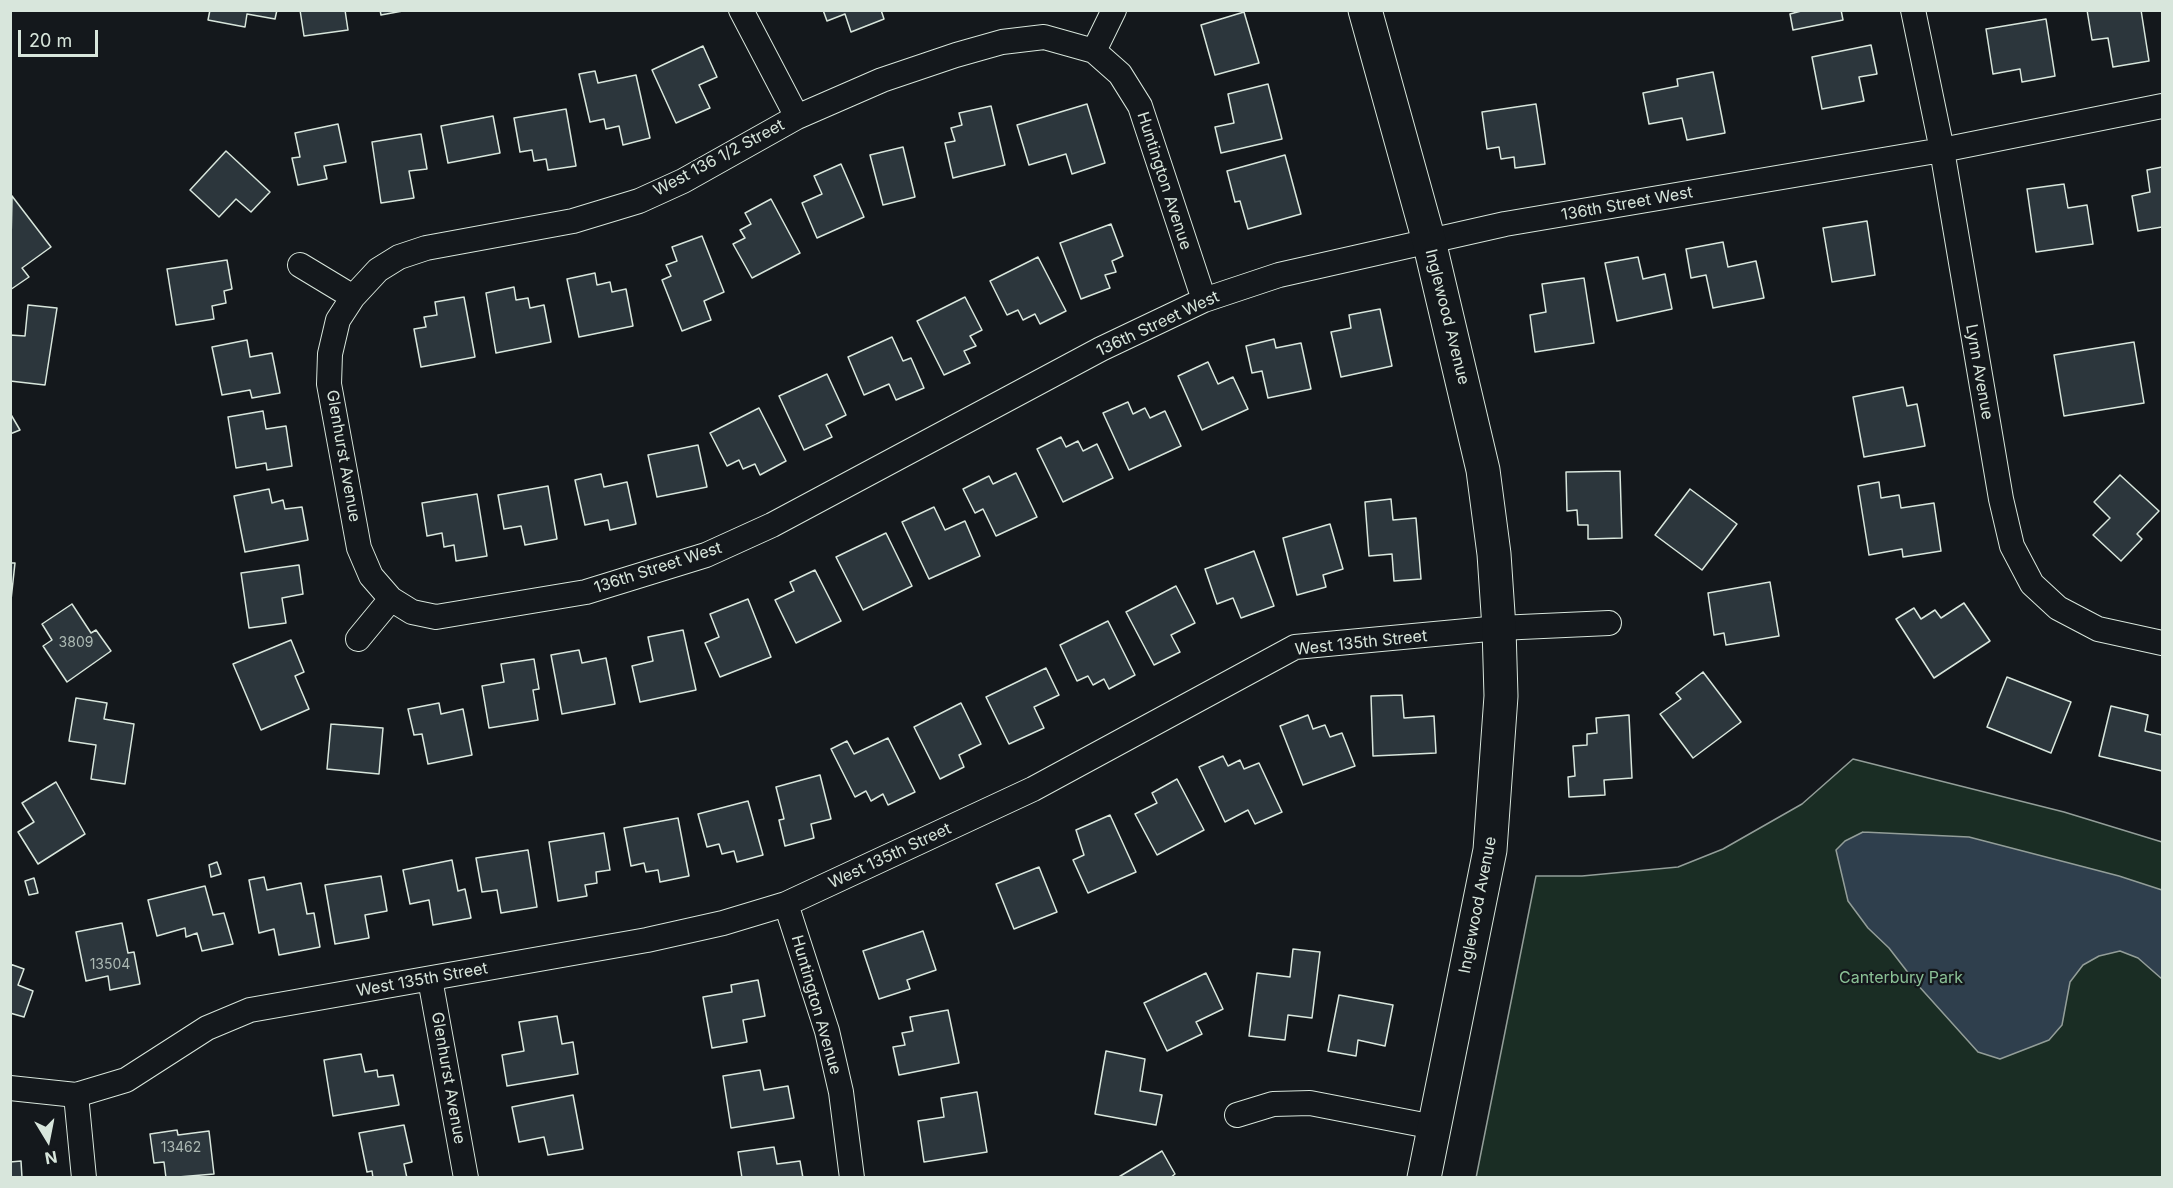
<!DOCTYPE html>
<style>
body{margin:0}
#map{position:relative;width:2173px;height:1188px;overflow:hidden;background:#14181c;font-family:Inter,sans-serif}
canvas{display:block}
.frame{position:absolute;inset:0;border:12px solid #d8e6dc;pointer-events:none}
.north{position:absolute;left:18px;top:1110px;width:60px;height:60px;-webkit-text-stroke:4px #14181c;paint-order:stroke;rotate:170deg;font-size:16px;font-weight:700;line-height:24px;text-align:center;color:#d8e6dc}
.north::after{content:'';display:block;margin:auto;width:21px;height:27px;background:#d8e6dc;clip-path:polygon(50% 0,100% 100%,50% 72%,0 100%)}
.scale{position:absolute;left:18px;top:30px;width:80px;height:27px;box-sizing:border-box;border:3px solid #d8e6dc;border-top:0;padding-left:8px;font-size:18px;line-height:21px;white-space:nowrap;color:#d8e6dc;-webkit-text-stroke:4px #14181c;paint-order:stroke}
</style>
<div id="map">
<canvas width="2173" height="1188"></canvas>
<div class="frame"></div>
<div class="north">N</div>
<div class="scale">20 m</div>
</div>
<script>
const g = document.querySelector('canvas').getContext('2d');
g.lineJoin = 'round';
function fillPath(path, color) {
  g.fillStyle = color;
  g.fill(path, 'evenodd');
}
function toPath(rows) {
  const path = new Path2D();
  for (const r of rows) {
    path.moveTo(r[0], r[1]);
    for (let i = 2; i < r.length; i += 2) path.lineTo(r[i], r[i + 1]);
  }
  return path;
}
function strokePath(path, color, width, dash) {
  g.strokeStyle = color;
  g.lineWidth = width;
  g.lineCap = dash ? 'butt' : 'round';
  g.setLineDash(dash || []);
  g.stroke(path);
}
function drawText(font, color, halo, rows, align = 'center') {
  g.font = font + ' Inter,sans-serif';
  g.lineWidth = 4.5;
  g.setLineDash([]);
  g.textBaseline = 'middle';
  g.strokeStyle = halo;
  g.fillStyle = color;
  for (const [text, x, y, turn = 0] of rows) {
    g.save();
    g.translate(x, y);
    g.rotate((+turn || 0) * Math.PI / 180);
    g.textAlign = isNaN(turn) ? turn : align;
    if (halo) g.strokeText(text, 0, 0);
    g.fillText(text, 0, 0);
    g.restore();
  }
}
const green = toPath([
 [1853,759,2064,812,2162,842,2162,1177,1476,1178,1536,876,1582,876,1678,867,1723,849,1802,804,1853,759]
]);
const water = toPath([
 [1863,832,1969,837,2119,876,2162,890,2162,979,2138,958,2120,951,2099,956,2083,965,2070,982,2062,1025,2049,1040,2000,1059,1978,1052,1916,983,1889,948,1868,928,1848,901,1836,850,1845,841,1863,832]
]);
const building = toPath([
 [210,10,277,10,275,19,247,14,245,27,208,20,210,10],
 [300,10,345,10,348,30,304,36,300,10],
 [380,10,408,10,381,15,380,10],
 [823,10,881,10,884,19,851,32,845,14,827,21,823,10],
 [1841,10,1843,20,1793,30,1790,14,1805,10,1841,10],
 [2087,10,2141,10,2149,61,2113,67,2108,38,2092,40,2087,10],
 [1244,12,1259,63,1215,75,1201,25,1244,12],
 [2046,19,2055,76,2022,82,2020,69,1993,74,1986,29,2046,19],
 [1871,45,1877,74,1859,77,1864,101,1822,109,1812,57,1871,45],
 [703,46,717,77,699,85,710,108,676,123,652,70,703,46],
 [595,71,598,83,636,75,650,138,623,145,619,126,606,129,604,119,590,122,579,74,595,71],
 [1713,72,1725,133,1687,140,1682,118,1649,124,1643,93,1678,86,1677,79,1713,72],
 [1268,84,1282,139,1221,153,1215,127,1234,123,1228,94,1268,84],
 [1087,104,1105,163,1072,174,1066,154,1029,165,1017,125,1087,104],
 [1536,104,1545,164,1515,168,1514,157,1501,159,1499,147,1487,149,1482,112,1536,104],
 [991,106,1005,165,953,178,945,143,955,141,951,128,962,125,959,113,991,106],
 [566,109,576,166,548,170,546,159,534,161,532,150,520,152,514,118,566,109],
 [493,116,500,153,448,163,441,126,493,116],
 [338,124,346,162,324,166,327,179,298,185,292,158,300,157,295,133,338,124],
 [421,134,427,169,409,171,414,198,381,203,372,142,421,134],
 [903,147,915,197,883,205,870,155,903,147],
 [226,151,270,192,251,212,236,199,219,217,190,190,226,151],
 [1285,155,1301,214,1248,229,1240,201,1235,202,1227,171,1285,155],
 [841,164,864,217,817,238,802,203,822,194,814,176,841,164],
 [2162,167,2162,227,2138,231,2132,196,2150,192,2147,170,2162,167],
 [2064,184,2068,208,2087,205,2093,244,2036,252,2027,189,2064,184],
 [12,196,51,247,22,268,29,277,10,290,12,196],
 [771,199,800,253,752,278,733,244,745,238,740,230,751,224,745,213,771,199],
 [1867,221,1875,275,1832,282,1823,228,1867,221],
 [1111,224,1123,256,1112,261,1116,272,1105,275,1110,288,1081,299,1060,243,1111,224],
 [702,236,724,292,704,301,711,320,682,331,662,280,671,276,666,265,677,261,672,247,702,236],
 [1723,242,1728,267,1756,261,1764,298,1713,308,1706,275,1691,278,1686,249,1723,242],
 [1038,257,1066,311,1040,324,1035,314,1023,320,1018,310,1007,315,990,281,1038,257],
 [1638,257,1643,279,1665,274,1672,309,1617,321,1605,263,1638,257],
 [227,260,232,289,224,291,226,303,212,306,214,319,176,325,167,269,227,260],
 [595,273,597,285,610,282,612,292,626,289,633,326,579,337,567,279,595,273],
 [1584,278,1594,343,1535,352,1530,315,1546,312,1542,284,1584,278],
 [514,287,516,300,528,298,530,308,544,305,551,342,496,353,486,293,514,287],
 [464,297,475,357,421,367,414,329,426,327,424,317,437,315,435,302,464,297],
 [965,297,982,330,970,336,976,346,964,351,970,363,944,375,917,321,965,297],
 [28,305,57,308,45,385,10,381,10,335,25,336,28,305],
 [1380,309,1392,366,1341,377,1331,332,1351,328,1349,315,1380,309],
 [892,337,903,361,911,358,924,388,896,400,889,384,864,395,848,357,892,337],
 [1274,339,1276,348,1301,343,1311,389,1268,398,1262,371,1252,373,1246,346,1274,339],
 [247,340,250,357,272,353,280,393,252,398,250,390,222,395,212,347,247,340],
 [2134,342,2144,403,2064,416,2054,355,2134,342],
 [1208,362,1218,384,1233,377,1248,409,1202,430,1178,376,1208,362],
 [827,374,846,415,826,425,832,437,804,450,779,396,827,374],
 [1903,387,1907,406,1917,404,1925,446,1864,457,1853,397,1903,387],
 [1128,402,1133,414,1145,408,1150,418,1165,411,1181,446,1129,470,1103,413,1128,402],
 [759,408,786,461,760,475,755,464,743,469,739,460,727,466,710,433,759,408],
 [263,411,266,429,286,426,292,466,267,470,266,463,236,468,228,417,263,411],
 [10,413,20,430,10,434,10,413],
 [1061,437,1066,447,1078,441,1083,451,1097,444,1113,478,1063,502,1037,449,1061,437],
 [698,445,707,487,657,497,648,455,698,445],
 [1620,471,1622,538,1588,539,1588,525,1578,525,1577,510,1567,511,1566,472,1620,471],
 [1016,473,1037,517,996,536,983,509,975,513,963,489,989,476,993,484,1016,473],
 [601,474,604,487,627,482,636,524,610,530,608,520,585,525,575,480,601,474],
 [2120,475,2159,511,2137,534,2142,539,2121,561,2093,535,2110,518,2094,502,2120,475],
 [1879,482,1881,498,1899,495,1901,508,1934,503,1941,551,1903,557,1902,549,1869,555,1858,486,1879,482],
 [548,486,557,539,525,545,521,526,504,529,498,495,548,486],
 [269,489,272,503,283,500,285,509,302,507,308,540,245,552,234,496,269,489],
 [1690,489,1737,524,1702,570,1655,535,1690,489],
 [477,494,487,556,456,561,454,545,444,547,442,533,427,536,422,503,477,494],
 [1391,499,1393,520,1416,518,1421,579,1394,581,1392,554,1369,556,1365,502,1391,499],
 [934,507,945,530,965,521,980,556,929,579,902,522,934,507],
 [1330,524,1343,569,1323,575,1326,587,1297,595,1283,538,1330,524],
 [886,533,912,586,863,610,836,557,886,533],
 [1254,551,1274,606,1241,618,1233,598,1217,604,1205,569,1254,551],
 [10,563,15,563,11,600,10,600,10,563],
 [299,565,303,594,282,598,286,623,249,628,241,573,299,565],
 [815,570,841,621,796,643,775,600,794,591,790,582,815,570],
 [1770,582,1779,636,1726,645,1724,633,1714,635,1708,593,1770,582],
 [1176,586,1195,623,1171,635,1180,652,1154,665,1126,612,1176,586],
 [748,599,771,657,720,677,705,643,719,637,710,614,748,599],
 [1964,603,1990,641,1934,678,1896,619,1914,608,1921,619,1935,610,1941,618,1964,603],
 [72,604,91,633,96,630,111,651,67,682,43,646,52,640,42,624,72,604],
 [1108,621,1135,675,1109,689,1104,679,1093,685,1088,676,1077,681,1060,645,1108,621],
 [683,630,696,690,640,702,632,666,653,661,648,637,683,630],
 [291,640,304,672,295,676,309,709,261,730,233,664,291,640],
 [579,650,582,663,606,658,615,704,562,714,551,655,579,650],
 [534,659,539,689,533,690,538,720,489,728,482,686,504,682,501,664,534,659],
 [1046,668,1059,695,1034,707,1044,728,1009,744,986,697,1046,668],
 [1703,672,1741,722,1693,758,1660,714,1681,699,1676,693,1703,672],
 [2007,677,2071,702,2051,753,1987,727,2007,677],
 [1402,695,1404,718,1434,716,1436,753,1373,756,1371,696,1402,695],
 [76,698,107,703,104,719,134,724,125,784,91,779,96,745,69,741,76,698],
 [439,703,441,714,463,709,472,755,428,764,422,734,414,735,408,709,439,703],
 [961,703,981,744,959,755,964,767,940,779,914,727,961,703],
 [2111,706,2148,715,2145,731,2162,735,2162,771,2099,756,2111,706],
 [1308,715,1313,729,1325,725,1330,737,1342,733,1355,766,1303,785,1280,726,1308,715],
 [1629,715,1632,778,1604,780,1605,795,1569,797,1568,777,1575,776,1573,746,1587,745,1587,734,1597,733,1596,718,1629,715],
 [331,724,383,728,379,774,327,769,331,724],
 [888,738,915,792,888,805,883,794,871,801,866,791,855,797,831,749,847,741,854,754,888,738],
 [1223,756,1228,766,1240,760,1244,769,1259,763,1282,812,1255,824,1248,810,1225,822,1199,767,1223,756],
 [820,775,831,819,811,824,814,838,785,846,779,820,784,819,776,787,820,775],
 [1177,779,1204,830,1157,855,1135,814,1157,803,1152,793,1177,779],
 [56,782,85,834,38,864,18,832,34,822,22,803,56,782],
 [748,801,763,855,737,862,734,851,722,854,719,844,707,847,698,814,748,801],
 [1110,815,1136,872,1088,893,1073,860,1084,855,1076,830,1110,815],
 [678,818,689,876,660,882,658,870,646,872,644,863,631,866,624,828,678,818],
 [604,833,610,870,596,872,597,883,585,885,587,896,558,901,549,842,604,833],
 [528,850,537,907,501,913,497,890,482,892,476,858,528,850],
 [452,860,458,891,465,889,471,918,433,925,429,900,410,904,403,870,452,860],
 [217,862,221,874,211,877,209,865,217,862],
 [1039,867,1057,912,1014,929,996,884,1039,867],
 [381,876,387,911,365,915,369,938,335,944,325,885,381,876],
 [264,877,267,890,301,883,307,914,314,913,320,947,279,955,274,929,259,933,249,880,264,877],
 [34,878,38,893,29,895,25,881,34,878],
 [205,886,213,915,224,913,233,944,202,951,197,933,186,937,185,928,157,936,148,900,205,886],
 [122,923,128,953,134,952,140,984,110,990,108,976,86,981,76,932,122,923],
 [923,931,936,970,907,980,910,989,879,999,863,951,923,931],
 [1293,949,1320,952,1312,1018,1288,1015,1285,1040,1249,1036,1257,973,1290,977,1293,949],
 [10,964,24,969,18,985,33,991,24,1017,10,1013,10,964],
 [1206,973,1223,1009,1196,1022,1202,1034,1167,1051,1144,1003,1206,973],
 [758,980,765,1016,743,1020,747,1042,712,1048,703,997,732,992,731,985,758,980],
 [1339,995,1393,1005,1385,1046,1358,1040,1356,1056,1328,1051,1339,995],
 [948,1010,959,1063,899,1075,893,1047,905,1045,902,1033,913,1031,910,1017,948,1010],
 [557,1016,562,1044,573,1042,578,1074,507,1086,502,1055,524,1051,519,1022,557,1016],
 [1106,1051,1145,1059,1140,1091,1162,1095,1156,1125,1095,1114,1106,1051],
 [361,1054,365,1072,377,1070,378,1077,393,1075,399,1105,333,1116,324,1060,361,1054],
 [760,1070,764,1090,788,1086,794,1118,731,1128,723,1076,760,1070],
 [977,1092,987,1152,924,1162,918,1121,944,1117,941,1098,977,1092],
 [573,1095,583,1149,548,1155,544,1137,519,1142,512,1107,573,1095],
 [404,1125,412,1162,404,1164,407,1178,373,1178,372,1171,367,1172,359,1133,404,1125],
 [177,1130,178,1135,209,1131,214,1174,166,1178,164,1162,154,1163,150,1134,177,1130],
 [774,1147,777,1164,800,1161,803,1178,742,1178,738,1152,774,1147],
 [1162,1151,1175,1174,1170,1178,1117,1178,1162,1151],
 [21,1161,22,1178,10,1178,10,1162,21,1161]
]);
const street = toPath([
 [741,10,797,117],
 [1114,10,1094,51,1120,74,1140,106,1204,300],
 [1913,10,1942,150,2001,499,2012,546,2032,584,2058,608,2098,629,2162,643],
 [300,265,353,297,338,320,330,354,329,384,359,548,371,576,391,599],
 [353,297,378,270,399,257,426,248,573,221,639,201,683,181,797,117,882,80,956,55,1002,42,1044,37,1094,51],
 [358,639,391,599,412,612,436,617,586,592,706,555,772,525,1101,349,1204,300,1279,275,1505,224,1942,150,2162,106],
 [786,904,827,1031,841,1092,852,1178],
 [430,979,466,1178],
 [10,1088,76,1095,126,1080,207,1028,250,1010,647,940,723,923,786,904,1033,789,1295,647,1499,628,1609,623],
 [76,1095,84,1178],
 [1237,1115,1273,1104,1310,1103,1434,1127]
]);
const secondary = toPath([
 [1365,10,1429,241,1483,470,1494,554,1499,628,1501,696,1490,850,1424,1178]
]);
const numberNames = [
 ["3809",76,643],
 ["13504",110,965],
 ["13462",181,1148]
];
const streetNames = [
 ["West 136 1/2 Street",719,158,-28],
 ["Huntington Avenue",1164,181,72],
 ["136th Street West",1627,204,-10],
 ["Inglewood Avenue",1447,317,76],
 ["136th Street West",1158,324,-25],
 ["Lynn Avenue",1979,372,80],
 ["Glenhurst Avenue",343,456,80],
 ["136th Street West",658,568,-18],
 ["West 135th Street",1361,643,-6],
 ["West 135th Street",890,856,-25],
 ["Inglewood Avenue",1478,905,-79],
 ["West 135th Street",422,980,-10],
 ["Huntington Avenue",816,1005,74],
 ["Glenhurst Avenue",448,1078,80]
];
const parkNames = [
 ["Canterbury Park",1901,978]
];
fillPath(green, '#1a2d24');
strokePath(green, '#939e99', 1.5);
fillPath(water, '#2f3f4d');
strokePath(water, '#939e99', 1.5);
fillPath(building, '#2c363c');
strokePath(building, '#d8e6dc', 1.5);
strokePath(street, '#d8e6dc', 26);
strokePath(secondary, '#d8e6dc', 35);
strokePath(street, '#14181c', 24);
strokePath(secondary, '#14181c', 33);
drawText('14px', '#adbab4', null, numberNames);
drawText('16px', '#d8e6dc', '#14181c', streetNames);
drawText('16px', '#8ac095', '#14181c', parkNames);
</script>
